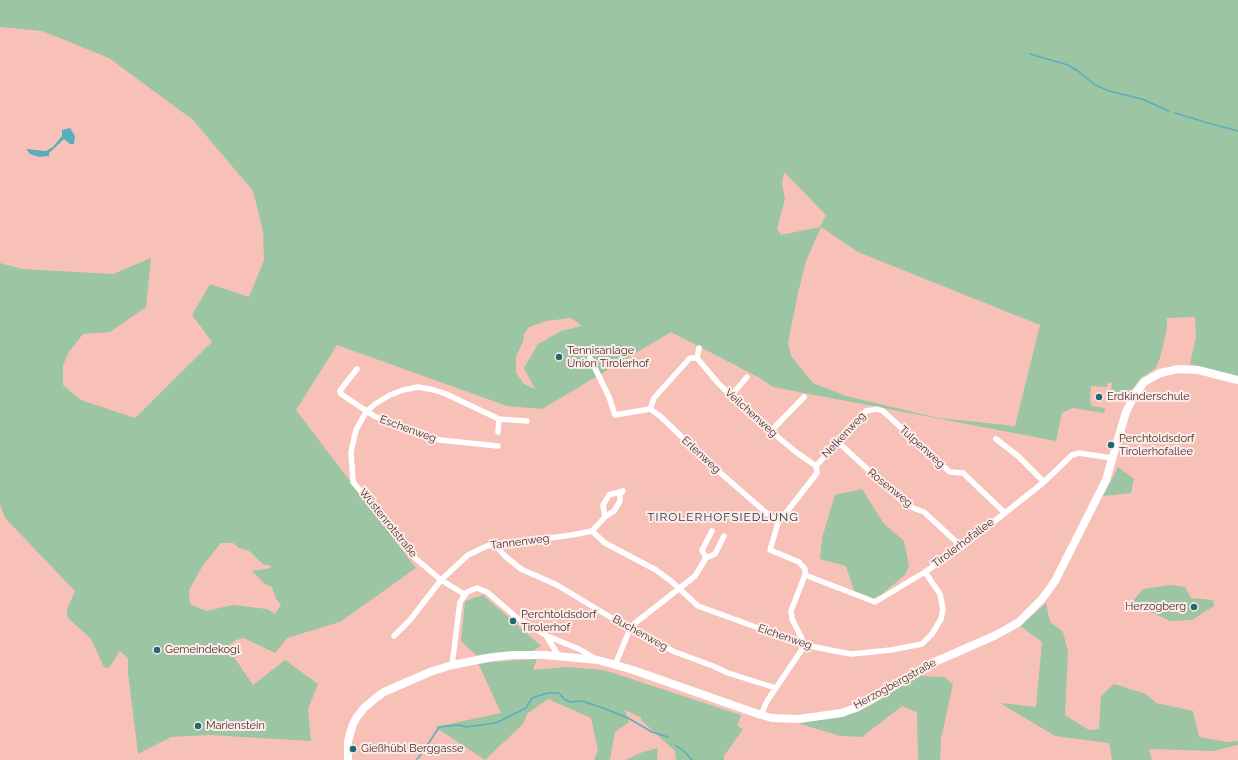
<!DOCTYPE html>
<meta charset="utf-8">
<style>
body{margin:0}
canvas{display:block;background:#f7c1b8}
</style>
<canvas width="1238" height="760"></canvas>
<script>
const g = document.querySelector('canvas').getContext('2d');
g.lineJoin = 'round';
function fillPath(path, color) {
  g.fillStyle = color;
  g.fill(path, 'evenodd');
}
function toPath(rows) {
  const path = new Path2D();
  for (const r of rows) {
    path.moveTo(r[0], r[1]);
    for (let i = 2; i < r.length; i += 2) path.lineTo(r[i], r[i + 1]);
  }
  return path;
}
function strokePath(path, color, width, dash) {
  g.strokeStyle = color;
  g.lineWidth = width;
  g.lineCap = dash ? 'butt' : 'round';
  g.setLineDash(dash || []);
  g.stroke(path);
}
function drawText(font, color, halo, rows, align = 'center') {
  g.font = font + ' Raleway,sans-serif';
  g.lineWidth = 4;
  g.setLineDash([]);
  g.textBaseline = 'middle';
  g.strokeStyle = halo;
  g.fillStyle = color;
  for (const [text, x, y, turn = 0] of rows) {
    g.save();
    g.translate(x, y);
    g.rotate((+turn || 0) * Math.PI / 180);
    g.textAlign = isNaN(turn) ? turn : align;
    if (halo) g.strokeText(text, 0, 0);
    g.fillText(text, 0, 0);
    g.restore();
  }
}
const green = toPath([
 [0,0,1238,0,1238,376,1190,364,1196,337,1195,317,1167,318,1167,328,1160,358,1156,368,1141,378,1131,391,1121,390,1114,395,1111,393,1112,383,1108,382,1107,387,1091,386,1090,400,1092,406,1105,408,1104,413,1073,408,1062,413,1056,441,773,387,760,378,671,332,542,409,507,406,337,345,296,410,416,568,340,622,287,638,275,653,244,638,236,640,227,647,253,685,285,660,318,684,308,709,311,741,209,735,171,737,138,754,128,672,128,658,120,651,109,668,104,667,91,639,67,617,67,609,75,591,5,518,0,504,0,263,22,269,113,274,151,258,146,307,110,332,83,334,69,352,63,365,63,385,81,400,135,418,212,342,192,315,210,284,249,297,264,260,263,231,253,191,193,120,109,58,42,31,0,27],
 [784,172,826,215,820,227,781,235,777,229,785,199,782,184],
 [821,227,858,252,1040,325,1015,426,938,418,846,396,813,383,791,356,788,343,798,293,806,261],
 [571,318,582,326,561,331,538,344,524,368,535,389,524,384,516,373,516,356,523,342,524,334,529,327,546,321],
 [221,543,233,543,239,548,249,551,264,565,269,565,271,568,252,571,265,584,272,587,276,599,281,605,275,614,267,609,233,605,206,611,190,604,189,590,203,565],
 [1118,467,1134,479,1131,493,1103,496],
 [862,489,884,524,904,541,909,566,905,575,882,594,872,599,854,591,846,566,820,559,822,538,835,495],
 [1170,585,1185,587,1191,598,1213,600,1214,606,1192,620,1170,621,1147,610,1134,608,1132,602,1143,589],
 [483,595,541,646,533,651,476,655,461,641,465,601],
 [1046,603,1050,622,1063,632,1068,651,1065,715,1089,730,1099,729,1101,696,1114,684,1146,694,1156,703,1193,711,1199,737,1227,742,1238,741,1238,745,1213,751,1149,749,1152,760,1112,760,1109,743,1055,736,1000,703,1036,707,1042,642,1020,626],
 [537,659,533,670,566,667,604,670,741,715,737,726,743,729,724,756,724,760,676,760,675,751,641,720,642,718,625,710,629,722,615,732,610,760,594,760,598,750,591,718,548,699,527,714,523,724,485,760,435,727,501,713,478,663],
 [920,676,944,677,953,684,941,739,940,760,918,760,917,712,902,706,862,737,840,736,797,723,844,717],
 [658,748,657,760,626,760,640,753]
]);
const water = toPath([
 [70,128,75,136,74,144,70,144,64,139,49,153,49,157,47,156,39,157,30,154,26,149,46,151,53,147,62,136,62,130]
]);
const stream = toPath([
 [1030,54,1068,65,1078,71,1095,85,1109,91,1142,99,1169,111],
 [1175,113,1208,123,1238,131],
 [675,745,685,752,692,760],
 [417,759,423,752,439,727,459,725,466,727,496,723,526,708,532,698,548,693,559,693,564,699,570,702,582,701,603,708,628,718,652,732,668,737]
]);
const street = toPath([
 [590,358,609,397,615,415,650,409,660,416,709,463,778,523],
 [697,358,699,348],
 [357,369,342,388,340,391,341,394,374,416,419,435,440,440,498,446],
 [731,396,747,377],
 [650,409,654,398,690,358,697,358,718,383,750,414,796,452,816,466],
 [499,419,527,421],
 [770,432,804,397],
 [996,439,1018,456,1044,482],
 [838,442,902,501,913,508,924,512,962,547],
 [605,517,614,511,620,501,620,494,623,491],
 [592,531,605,543,656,570,671,581,698,606,805,645,840,652,852,654,891,650,922,644,932,634,941,619,943,609,940,594,925,572],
 [495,545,505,556,521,569,557,585,630,629,675,652,713,666,728,673,776,688],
 [706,558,715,554,724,536],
 [805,575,875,602,925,572,962,547,1044,482,1072,455,1079,453,1112,458],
 [464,594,441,580,415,558,374,507,353,482,351,452,356,430,366,412,375,404,390,395,403,390,418,387,434,390,446,394,499,419,498,432],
 [394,636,410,620,441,580,468,555,487,546,572,535,592,531,605,517,603,505,609,495,623,491],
 [547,637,558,655],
 [452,665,460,602,467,592,477,588,487,592,516,617,547,636,579,649,596,659],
 [615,665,630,629,634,624,695,576,706,558,702,550,712,531],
 [761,715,767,701,805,645,792,619,791,611,805,575,805,569,799,562,770,550,778,523,817,473,816,466,866,411,877,409,883,411,936,460,950,472,963,473,1004,512]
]);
const secondary = toPath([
 [348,760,348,741,353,724,357,717,364,708,377,697,384,692,430,672,452,665,493,657,513,655,545,655,598,660,633,670,761,715,772,718,799,719,841,713,856,708,871,700,930,664,994,636,1007,629,1019,622,1042,599,1055,581,1106,480,1126,412,1135,394,1144,382,1160,373,1179,369,1198,370,1238,380]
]);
const markers = [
 [559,357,4,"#206975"],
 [1099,397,4,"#206975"],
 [1111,445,4,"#206975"],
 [1194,607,4,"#206975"],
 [513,621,4,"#206975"],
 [157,650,4,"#206975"],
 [198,726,4,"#206975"],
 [353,749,4,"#206975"]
];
const poiNames = [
 ["Tennisanlage",567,351],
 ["Union Tirolerhof",567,364],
 ["Erdkinderschule",1107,397],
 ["Perchtoldsdorf",1119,439],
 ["Tirolerhofallee",1119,452],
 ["Herzogberg",1186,607,"right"],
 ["Perchtoldsdorf",521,615],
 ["Tirolerhof",521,628],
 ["Gemeindekogl",165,650],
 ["Marienstein",206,726],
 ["Gießhübl Berggasse",361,749]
];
const streetNames = [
 ["Veilchenweg",751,413,42],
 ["Eschenweg",408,429,20],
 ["Nelkenweg",844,435,-47],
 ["Tulpenweg",922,447,42],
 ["Erlenweg",701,455,43],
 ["Rosenweg",890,488,39],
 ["Wüstenrotstraße",388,523,51],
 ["Tannenweg",520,542,-7],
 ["Tirolerhofallee",963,543,-37],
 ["Buchenweg",640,633,29],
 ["Eichenweg",785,637,19],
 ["Herzogbergstraße",895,684,-29]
];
const neighbourhoodNames = [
 ["TIROLERHOFSIEDLUNG",723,517]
];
fillPath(green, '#9cc5a3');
fillPath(water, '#58aebc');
strokePath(stream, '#58aebc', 1.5);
strokePath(street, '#fff', 5.5);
strokePath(secondary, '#fff', 8);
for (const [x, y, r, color] of markers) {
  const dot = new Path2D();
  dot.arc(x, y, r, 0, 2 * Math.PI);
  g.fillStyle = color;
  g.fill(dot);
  strokePath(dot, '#fdece9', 1.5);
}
drawText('11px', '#45302c', '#fdece9', poiNames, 'left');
drawText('11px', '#45302c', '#fdece9', streetNames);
g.letterSpacing = '1px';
drawText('12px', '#15373c', '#fdece9', neighbourhoodNames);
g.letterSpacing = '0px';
</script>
